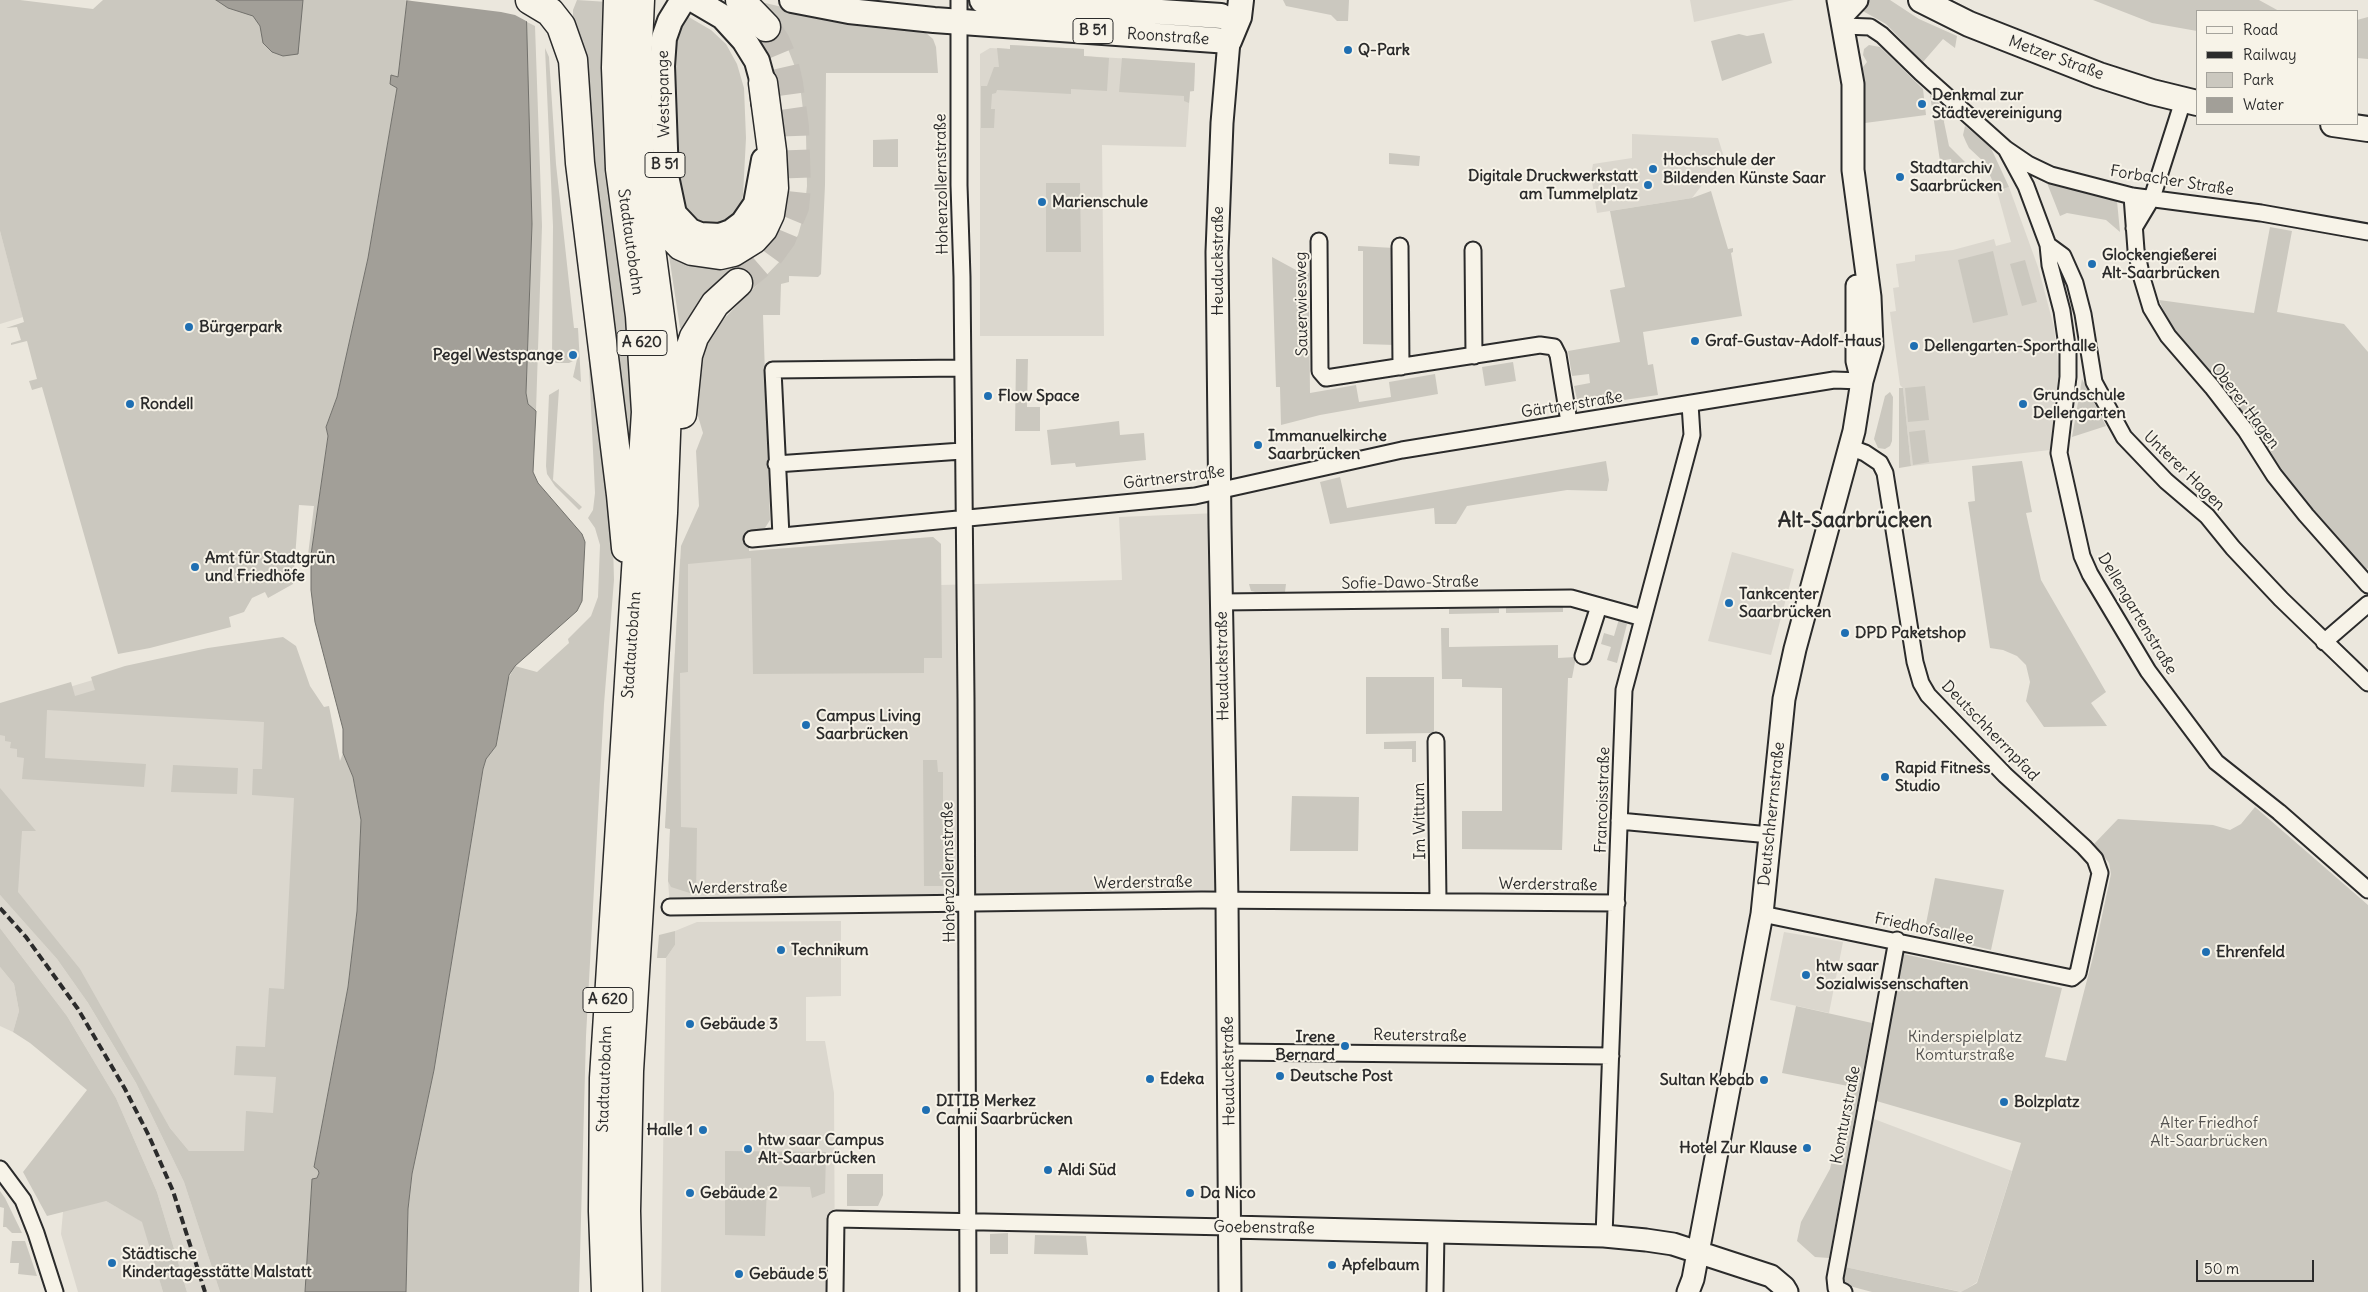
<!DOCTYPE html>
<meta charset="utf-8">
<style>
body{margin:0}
#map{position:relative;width:2368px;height:1292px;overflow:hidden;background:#ebe7dd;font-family:Delius,sans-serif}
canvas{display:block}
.legend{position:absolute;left:2196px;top:10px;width:162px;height:115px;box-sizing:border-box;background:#f7f3e8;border:1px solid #a5a39c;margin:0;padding:6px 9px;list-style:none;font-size:15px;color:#2b2b2b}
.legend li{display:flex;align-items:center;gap:10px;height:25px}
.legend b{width:25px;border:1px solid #a5a39c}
.scale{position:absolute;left:2196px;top:1260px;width:118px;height:22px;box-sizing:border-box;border:2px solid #2b2b2b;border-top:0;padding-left:6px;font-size:15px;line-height:18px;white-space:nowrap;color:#2b2b2b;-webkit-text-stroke:4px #f7f3e8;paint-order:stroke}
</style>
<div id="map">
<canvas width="2368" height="1292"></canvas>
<ul class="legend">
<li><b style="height:6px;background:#f7f3e8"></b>Road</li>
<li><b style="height:6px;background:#2b2b2b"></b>Railway</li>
<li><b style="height:14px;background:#cbc8bf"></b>Park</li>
<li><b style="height:14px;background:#a29f98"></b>Water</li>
</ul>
<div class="scale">50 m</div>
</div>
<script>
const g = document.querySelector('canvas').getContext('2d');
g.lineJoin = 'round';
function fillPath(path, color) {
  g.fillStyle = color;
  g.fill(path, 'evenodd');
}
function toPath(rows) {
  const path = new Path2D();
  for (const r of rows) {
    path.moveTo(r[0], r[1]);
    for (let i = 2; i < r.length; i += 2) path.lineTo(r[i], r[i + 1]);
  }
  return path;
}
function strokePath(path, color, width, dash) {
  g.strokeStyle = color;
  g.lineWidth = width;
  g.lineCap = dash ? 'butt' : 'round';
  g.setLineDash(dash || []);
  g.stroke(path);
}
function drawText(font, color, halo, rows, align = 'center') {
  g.font = font + ' Delius,sans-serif';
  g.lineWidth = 4;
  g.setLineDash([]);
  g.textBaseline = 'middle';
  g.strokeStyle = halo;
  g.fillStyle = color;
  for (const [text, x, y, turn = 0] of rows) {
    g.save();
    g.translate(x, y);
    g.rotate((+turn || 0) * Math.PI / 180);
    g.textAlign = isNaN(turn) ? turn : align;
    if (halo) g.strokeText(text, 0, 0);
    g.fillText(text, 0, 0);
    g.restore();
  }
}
const built = toPath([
 [1690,0,1794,0,1694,22],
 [1010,45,1084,49,1084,56,1195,63,1194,91,1190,92,1186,147,1102,145,1104,336,980,336,980,54,990,48,1010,49],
 [1632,134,1718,138,1724,157,1692,198,1597,213,1591,175,1593,164,1632,158],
 [2009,187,2038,267,2054,327,2059,371,2050,450,1911,466,1903,388,1900,385,1890,312,1896,311,1893,288,1899,287,1896,264,1915,261,1915,255,1953,250,1994,239,1996,246,2011,242,1997,191],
 [0,231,23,317,0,324],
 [1219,513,1227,900,670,907,668,881,670,829,665,828,680,559,749,551,933,537,941,544,941,585,1122,580,1119,517],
 [1732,552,1794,569,1771,655,1708,641],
 [126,670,281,680,321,848,281,1151,189,1151,170,1128,124,1049,0,871,0,713,13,704],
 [0,895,57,959,88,1003,136,1083,184,1182,220,1292,187,1292,157,1192,116,1098,67,1016,0,928],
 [841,921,841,996,806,997,806,1041,825,1041,834,1093,835,1292,661,1292,666,958,675,945,675,931,697,922],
 [1784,932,1843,942,1829,1013,1770,1000],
 [0,967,14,984,19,1011,13,1032,0,1026],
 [1874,1119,2012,1171,1977,1282,1962,1292,1845,1267,1871,1122],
 [60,1187,106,1201,143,1222,163,1292,78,1292,61,1234,63,1212]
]);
const green = toPath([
 [0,0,20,0,93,9,103,0,407,0,398,77,392,75,390,84,397,87,368,258,337,397,326,427,328,436,311,555,308,555,314,506,299,505,293,584,268,598,265,592,252,598,244,612,229,617,231,627,150,648,118,654,42,387,32,390,29,381,37,379,27,341,11,345,11,343,21,340,17,327,6,328,24,322,0,231],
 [577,0,608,2,633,361,633,489,591,165,583,47,573,22,573,10],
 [1283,0,1349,0,1348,21,1337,21,1331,15,1286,6],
 [1866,0,1890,0,1919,19,1957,36,1955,48,1943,39,1923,62,1886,24,1861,10],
 [2093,0,2259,0,2279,11,2197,11,2197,31,2152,23],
 [761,2,841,21,926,33,933,39,936,47,938,73,826,73,825,185,821,274,818,277,789,276,789,282,781,284,780,315,763,315,770,520,765,528,748,532,749,551,933,537,941,544,942,658,924,658,924,673,753,674,751,558,688,564,688,672,680,673,681,827,697,828,696,895,671,887,668,881,670,829,665,828,681,546,699,506,696,451,703,433,695,406,702,363,701,355,719,324,783,258,798,235,804,214,807,186,806,134,799,77,781,31],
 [687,16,711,30,726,44,737,64,744,88,746,138,743,195,739,211,726,222,717,225,702,224,693,219,685,211,678,189,674,118,674,52,676,35],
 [2368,17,2368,59,2357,58,2357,20],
 [525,21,535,26,542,226,536,411,528,404,526,393,532,224],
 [1764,33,1772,63,1722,81,1711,41,1739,34,1747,36],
 [1010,45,1084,49,1084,56,1109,58,1107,91,1071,89,1071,94,997,90,996,93,992,94,991,109,995,109,994,128,981,128,981,86,987,86,994,67,999,67,997,48,1010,49],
 [1869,45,1880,47,1923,89,1926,115,1865,123,1863,67,1867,62,1863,55,1864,49],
 [545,48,549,57,556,164,574,328,578,328,581,382,573,377,578,355,575,351,571,351,568,355,571,359,576,358,575,360,569,363,556,363,552,359,553,226],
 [1122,58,1195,63,1194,91,1190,91,1189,103,1184,101,1184,96,1119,92],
 [1930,95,1946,110,1944,122,1949,146,1965,162,1952,164,1951,159,1940,161],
 [1965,126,1990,146,2009,187,1997,191,1984,162,1969,148,1966,142,1963,135],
 [898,139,898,167,873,167,873,140],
 [1389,153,1420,156,1419,166,1389,164],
 [1046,183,1080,183,1081,252,1046,252],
 [2047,183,2117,201,2120,232,2106,220,2067,213,2060,216],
 [1711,191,1728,249,1733,248,1733,252,1731,253,1742,316,1643,332,1648,365,1653,364,1658,395,1583,406,1578,404,1574,386,1590,383,1589,374,1572,376,1568,351,1620,342,1610,290,1625,287,1610,211,1692,198],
 [2270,227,2292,231,2277,312,2344,324,2368,352,2368,568,2364,572,2281,471,2260,432,2171,327,2159,300,2254,313],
 [1358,246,1394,248,1395,345,1363,344,1363,251,1358,251],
 [668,249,755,253,754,256,710,296,688,329,680,328],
 [1993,251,2008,315,1973,323,1958,260],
 [1272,257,1296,270,1309,273,1309,281,1296,282,1296,305,1309,305,1310,393,1356,385,1359,402,1391,397,1389,382,1435,374,1438,394,1320,415,1281,425,1280,387,1276,387],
 [2025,260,2037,302,2022,306,2010,264],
 [588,344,592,344,613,544,614,580,604,704,586,1036,579,1292,406,1292,408,1209,412,1174,434,1070,483,769,486,759,496,746,506,683,515,666,537,672,569,643,568,639,591,616,598,597,600,545,595,528,588,518,593,510,595,493],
 [1016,359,1028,359,1027,407,1040,407,1040,431,1015,431],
 [1513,362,1516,381,1485,386,1482,367],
 [2082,379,2106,426,2072,437],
 [1925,386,1929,420,1908,422,1905,388],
 [1899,388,1903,388,1911,466,1899,468],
 [559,389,553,480,582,507,579,510,555,486,547,474,546,466,549,395],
 [1890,392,1893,397,1892,441,1890,446,1885,449,1878,448,1874,439,1885,396],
 [1119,421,1120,435,1144,433,1146,460,1076,467,1075,463,1051,465,1047,430],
 [1925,430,1929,462,1913,465,1909,432],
 [1606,461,1609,480,1607,491,1567,490,1467,506,1456,524,1435,524,1434,508,1330,524,1320,482,1340,477,1347,508],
 [2022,461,2032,512,2026,513,2041,580,2106,692,2091,703,2107,726,2044,727,2026,701,2030,682,2026,665,2017,656,2003,650,1990,648,1968,502,1975,501,1972,466],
 [1249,584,1286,584,1285,592,1255,592,1251,591],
 [1563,604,1563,612,1506,613,1506,605],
 [1499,605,1499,613,1449,614,1449,606],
 [1619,619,1627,624,1617,663,1607,660,1611,647,1601,644,1604,633,1614,636],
 [1441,628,1449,628,1449,647,1558,645,1558,658,1576,657,1572,678,1568,678,1562,850,1462,849,1462,811,1502,811,1502,688,1462,687,1462,679,1442,679],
 [283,637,296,646,310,686,324,707,329,706,340,761,343,753,353,777,361,820,357,911,348,987,314,1167,318,1170,319,1173,317,1178,312,1179,305,1292,220,1292,184,1182,136,1083,88,1003,57,959,0,895,0,788,36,831,22,831,18,892,80,969,170,1128,189,1151,244,1151,246,1111,273,1113,276,1077,234,1075,236,1046,265,1047,269,988,284,989,294,798,252,795,253,769,262,769,264,722,47,710,45,758,146,764,144,787,22,779,24,758,17,757,17,749,10,748,11,742,5,741,5,736,0,735,0,703,71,682,75,696,95,690,91,677,125,666,208,648],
 [1366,677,1434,677,1434,733,1366,734],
 [1416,741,1416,762,1412,762,1412,749,1384,749,1384,742],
 [923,760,937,760,938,772,943,772,943,886,924,886],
 [173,765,238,768,237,794,171,792],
 [1292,796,1359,797,1358,851,1290,851],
 [2255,807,2368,905,2368,1292,1872,1292,1842,1284,1845,1267,1961,1292,1977,1283,2021,1143,1873,1100,1903,954,2062,988,2045,1057,2066,1061,2094,953,2111,874,2109,863,2094,844,2118,819,2213,825,2230,830,2241,824],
 [1935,878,2004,890,1991,950,1924,934],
 [0,928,67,1016,116,1098,157,1192,187,1292,163,1292,142,1222,106,1201,47,1216,23,1172,87,1090,30,1043,13,1032,19,1011,14,984,0,967],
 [675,931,675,945,666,958,657,958,659,935],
 [1796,1006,1872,1023,1829,1258,1815,1257,1797,1241,1801,1222,1830,1169,1848,1086,1782,1073],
 [725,1151,826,1152,825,1193,812,1198,810,1187,767,1186,765,1236,725,1235],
 [847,1174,883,1174,883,1195,878,1206,847,1206],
 [0,1191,5,1198,22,1233,12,1233,6,1227,3,1227,4,1208,0,1207],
 [1008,1233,1008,1254,990,1254,990,1234],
 [1035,1235,1086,1236,1088,1255,1034,1254],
 [12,1241,25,1241,37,1276,18,1274,19,1263,10,1263]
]);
const water = toPath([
 [216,0,303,0,298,54,283,56,272,52,263,43,260,26,253,16,228,8,216,0],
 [407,0,526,0,532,224,526,393,528,404,536,411,533,472,538,483,582,534,585,542,582,601,577,611,515,666,509,675,496,746,486,759,483,769,434,1070,412,1174,408,1209,406,1292,305,1292,312,1179,317,1178,319,1173,318,1170,314,1167,348,987,357,911,361,820,353,777,343,753,343,729,315,622,311,590,311,555,328,436,326,427,337,397,368,258,397,88,390,84,391,75,398,77,407,0]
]);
const pier = toPath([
 [404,0,528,0,528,22,515,15,501,12]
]);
const highwayTunnel = toPath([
 [738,283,769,256,782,238,795,207,797,187,795,127,789,83,784,61,776,42,766,27]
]);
const street = toPath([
 [959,0,959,185,962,277,966,699,968,1292],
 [1843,26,1870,27,1882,35,1921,73,2006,149,2028,164,2051,175,2132,196,2261,213,2368,232],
 [2006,149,2026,186,2048,245,2050,265,2062,311,2068,353,2068,377,2059,453,2082,556,2090,574,2148,671,2216,762,2279,812,2368,890],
 [2132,196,2136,250,2142,278,2151,308,2168,336,2212,387,2246,431,2274,475,2306,515,2368,585],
 [2134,228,2152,198,2183,101],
 [1319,241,1320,371,1326,378,1540,345,1554,347,1558,355,1569,422],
 [2048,245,2063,256,2075,283,2083,314,2094,382,2124,437,2166,481,2207,516,2233,548,2281,599,2368,683],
 [1400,246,1401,367],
 [1473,250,1474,356],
 [776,464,962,451],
 [781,536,773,370,962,368],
 [752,539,1195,496,1402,450,1834,380,1862,381],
 [1221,602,1571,598,1643,618],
 [2324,642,2368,604],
 [1583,656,1599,606],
 [1436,741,1438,901],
 [1619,821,1770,835],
 [670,907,1202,900,1617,903],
 [1762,914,2072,978,2078,973,2100,873,2095,859,2084,847,2005,775,1928,695,1921,683,1915,662,1885,473,1880,463,1865,453,1849,447],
 [1229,1052,1611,1056],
 [0,1169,23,1200,36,1233,55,1292],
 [1604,1236,1624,690,1692,435,1690,404],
 [835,1292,836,1219,1230,1227],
 [1435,1292,1436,1232],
 [1844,1292,1836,1288,1835,1278,1897,940]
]);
const secondary = toPath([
 [1841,17,1857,0],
 [1229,41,1222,123,1217,252,1220,525,1227,900,1230,1292],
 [1857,286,1857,361,1860,373],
 [1230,1227,1604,1236,1646,1240,1673,1244,1771,1276,1784,1287,1787,1292],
 [1688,1292,1693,1279,1762,914,1784,699,1795,649,1854,431,1862,381,1872,346,1870,297,1853,170,1853,84,1838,0]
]);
const primary = toPath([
 [683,0,670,21,664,38,662,66,666,176,674,214,690,231,700,235,720,236,731,232,743,223,756,204,764,160],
 [694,0,723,17,744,40,757,61,763,83,764,102],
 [792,0,849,11,934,20,1229,41],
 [982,0,1221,16],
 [1921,0,1969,24,2099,75,2152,92,2197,103],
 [1229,41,1239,17,1241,0],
 [2333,124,2368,129]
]);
const highway = toPath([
 [530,0,550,12,561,26,573,60,580,163,621,495,626,548],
 [740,0,766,27],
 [656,199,662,226,681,246,692,251,720,255,733,252,754,239,763,229,770,214,774,188,772,151,763,83],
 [682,414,688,355,694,337,715,304,738,283],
 [606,1292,603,1211,604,1078,646,412,640,316,620,169,616,68,618,0],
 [628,1292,626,1211,629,1071,663,513,667,409,665,354,640,166,637,67,640,0]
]);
const rail = toPath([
 [0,908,26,937,78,1009,125,1089,149,1136,173,1191,205,1292]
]);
const markers = [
 [1348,50,5,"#1f6fb2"],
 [1922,104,5,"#1f6fb2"],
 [1653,169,5,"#1f6fb2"],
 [1900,177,5,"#1f6fb2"],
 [1648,185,5,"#1f6fb2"],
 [1042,202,5,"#1f6fb2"],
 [2092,264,5,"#1f6fb2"],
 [189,327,5,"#1f6fb2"],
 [1695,341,5,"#1f6fb2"],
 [1914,346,5,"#1f6fb2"],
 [573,355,5,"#1f6fb2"],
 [988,396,5,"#1f6fb2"],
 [130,404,5,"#1f6fb2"],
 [2023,404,5,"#1f6fb2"],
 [1258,445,5,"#1f6fb2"],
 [195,567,5,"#1f6fb2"],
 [1729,603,5,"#1f6fb2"],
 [1845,633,5,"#1f6fb2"],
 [806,725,5,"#1f6fb2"],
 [1885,777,5,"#1f6fb2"],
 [781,950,5,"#1f6fb2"],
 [2206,952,5,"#1f6fb2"],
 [1806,975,5,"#1f6fb2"],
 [690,1024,5,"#1f6fb2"],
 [1345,1046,5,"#1f6fb2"],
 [1280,1076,5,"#1f6fb2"],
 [1150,1079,5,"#1f6fb2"],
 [1764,1080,5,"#1f6fb2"],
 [2004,1102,5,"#1f6fb2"],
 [926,1110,5,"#1f6fb2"],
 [703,1130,5,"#1f6fb2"],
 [1807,1148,5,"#1f6fb2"],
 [748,1149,5,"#1f6fb2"],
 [1048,1170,5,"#1f6fb2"],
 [690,1193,5,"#1f6fb2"],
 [1190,1193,5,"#1f6fb2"],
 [112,1263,5,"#1f6fb2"],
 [1332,1265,5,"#1f6fb2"],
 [739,1274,5,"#1f6fb2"]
];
const shields = [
 [1093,31,40],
 [665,165,40],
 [642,343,50],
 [608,1000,50]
];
const shieldNames = [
 ["B 51",1093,31],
 ["B 51",665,165],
 ["A 620",642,343],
 ["A 620",608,1000]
];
const streetNames = [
 ["Roonstraße",1168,37,4],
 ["Metzer Straße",2056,58,20],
 ["Westspange",664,94,-91],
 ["Forbacher Straße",2172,181,9],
 ["Hohenzollernstraße",942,184,-91],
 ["Stadtautobahn",630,242,82],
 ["Heuduckstraße",1218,261,-90],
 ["Sauerwiesweg",1302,304,-91],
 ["Gärtnerstraße",1572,405,-9],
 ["Oberer Hagen",2245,406,53],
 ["Unterer Hagen",2184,471,44],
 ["Gärtnerstraße",1174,478,-7],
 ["Sofie-Dawo-Straße",1410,583,-1],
 ["Dellengartenstraße",2137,614,59],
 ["Stadtautobahn",632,645,-86],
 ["Heuduckstraße",1223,666,-91],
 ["Deutschherrnpfad",1990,731,46],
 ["Francoisstraße",1603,800,-88],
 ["Deutschherrnstraße",1772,814,-84],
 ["Im Wittum",1420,821,-91],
 ["Hohenzollernstraße",949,872,-91],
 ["Werderstraße",1143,883,-1],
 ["Werderstraße",1548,885,1],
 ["Werderstraße",738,888,-1],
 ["Friedhofsallee",1924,929,12],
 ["Reuterstraße",1420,1036,1],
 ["Heuduckstraße",1229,1071,-91],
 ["Stadtautobahn",605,1079,-88],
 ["Komturstraße",1846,1115,-79],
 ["Goebenstraße",1264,1228,1]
];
const poiNames = [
 ["Q-Park",1358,50],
 ["Denkmal zur",1932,95],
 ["Städtevereinigung",1932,113],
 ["Hochschule der",1663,160],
 ["Bildenden Künste Saar",1663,178],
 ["Stadtarchiv",1910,168],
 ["Saarbrücken",1910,186],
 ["Digitale Druckwerkstatt",1638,176,"right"],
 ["am Tummelplatz",1638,194,"right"],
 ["Marienschule",1052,202],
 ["Glockengießerei",2102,255],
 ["Alt-Saarbrücken",2102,273],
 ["Bürgerpark",199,327],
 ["Graf-Gustav-Adolf-Haus",1705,341],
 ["Dellengarten-Sporthalle",1924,346],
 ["Pegel Westspange",563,355,"right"],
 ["Grundschule",2033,395],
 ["Dellengarten",2033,413],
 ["Flow Space",998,396],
 ["Rondell",140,404],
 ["Immanuelkirche",1268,436],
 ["Saarbrücken",1268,454],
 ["Amt für Stadtgrün",205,558],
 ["und Friedhöfe",205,576],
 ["Tankcenter",1739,594],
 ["Saarbrücken",1739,612],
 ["DPD Paketshop",1855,633],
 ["Campus Living",816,716],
 ["Saarbrücken",816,734],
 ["Rapid Fitness",1895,768],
 ["Studio",1895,786],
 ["Technikum",791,950],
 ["Ehrenfeld",2216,952],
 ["htw saar",1816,966],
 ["Sozialwissenschaften",1816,984],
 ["Gebäude 3",700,1024],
 ["Irene",1335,1037,"right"],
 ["Bernard",1335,1055,"right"],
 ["Deutsche Post",1290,1076],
 ["Edeka",1160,1079],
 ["Sultan Kebab",1754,1080,"right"],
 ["DITIB Merkez",936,1101],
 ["Camii Saarbrücken",936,1119],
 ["Bolzplatz",2014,1102],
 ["Halle 1",693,1130,"right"],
 ["htw saar Campus",758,1140],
 ["Alt-Saarbrücken",758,1158],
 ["Hotel Zur Klause",1797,1148,"right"],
 ["Aldi Süd",1058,1170],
 ["Gebäude 2",700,1193],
 ["Da Nico",1200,1193],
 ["Städtische",122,1254],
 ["Kindertagesstätte Malstatt",122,1272],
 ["Apfelbaum",1342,1265],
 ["Gebäude 5",749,1274]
];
const parkNames = [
 ["Kinderspielplatz",1965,1037],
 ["Komturstraße",1965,1055],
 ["Alter Friedhof",2209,1123],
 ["Alt-Saarbrücken",2209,1141]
];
const districtNames = [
 ["Alt-Saarbrücken",1855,521]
];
fillPath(built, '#dbd7ce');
fillPath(green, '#cbc8bf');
fillPath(water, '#a29f98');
strokePath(water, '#72716c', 1);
fillPath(pier, '#ebe7dd');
strokePath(highwayTunnel, '#c5c1b9', 28, [28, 14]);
strokePath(street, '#2b2b2b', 19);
strokePath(secondary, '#2b2b2b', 25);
strokePath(primary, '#2b2b2b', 28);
strokePath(highway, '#2b2b2b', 31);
strokePath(street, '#f7f3e8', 15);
strokePath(secondary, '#f7f3e8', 21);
strokePath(primary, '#f7f3e8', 24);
strokePath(highway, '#f7f3e8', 28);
strokePath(rail, '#2b2b2b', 4, [8, 4]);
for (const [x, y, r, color] of markers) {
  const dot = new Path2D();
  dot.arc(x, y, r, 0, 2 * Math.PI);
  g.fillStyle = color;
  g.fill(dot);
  strokePath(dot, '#f7f3e8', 2);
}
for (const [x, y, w] of shields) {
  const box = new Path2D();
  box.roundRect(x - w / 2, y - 12.5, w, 25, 4);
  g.fillStyle = '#f7f3e8';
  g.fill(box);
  strokePath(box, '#2b2b2b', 1);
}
drawText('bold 15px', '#2b2b2b', null, shieldNames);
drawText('16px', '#2b2b2b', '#f7f3e8', streetNames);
drawText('bold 16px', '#2b2b2b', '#f7f3e8', poiNames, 'left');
drawText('16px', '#535250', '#f7f3e8', parkNames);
drawText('bold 21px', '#2b2b2b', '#f7f3e8', districtNames);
</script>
